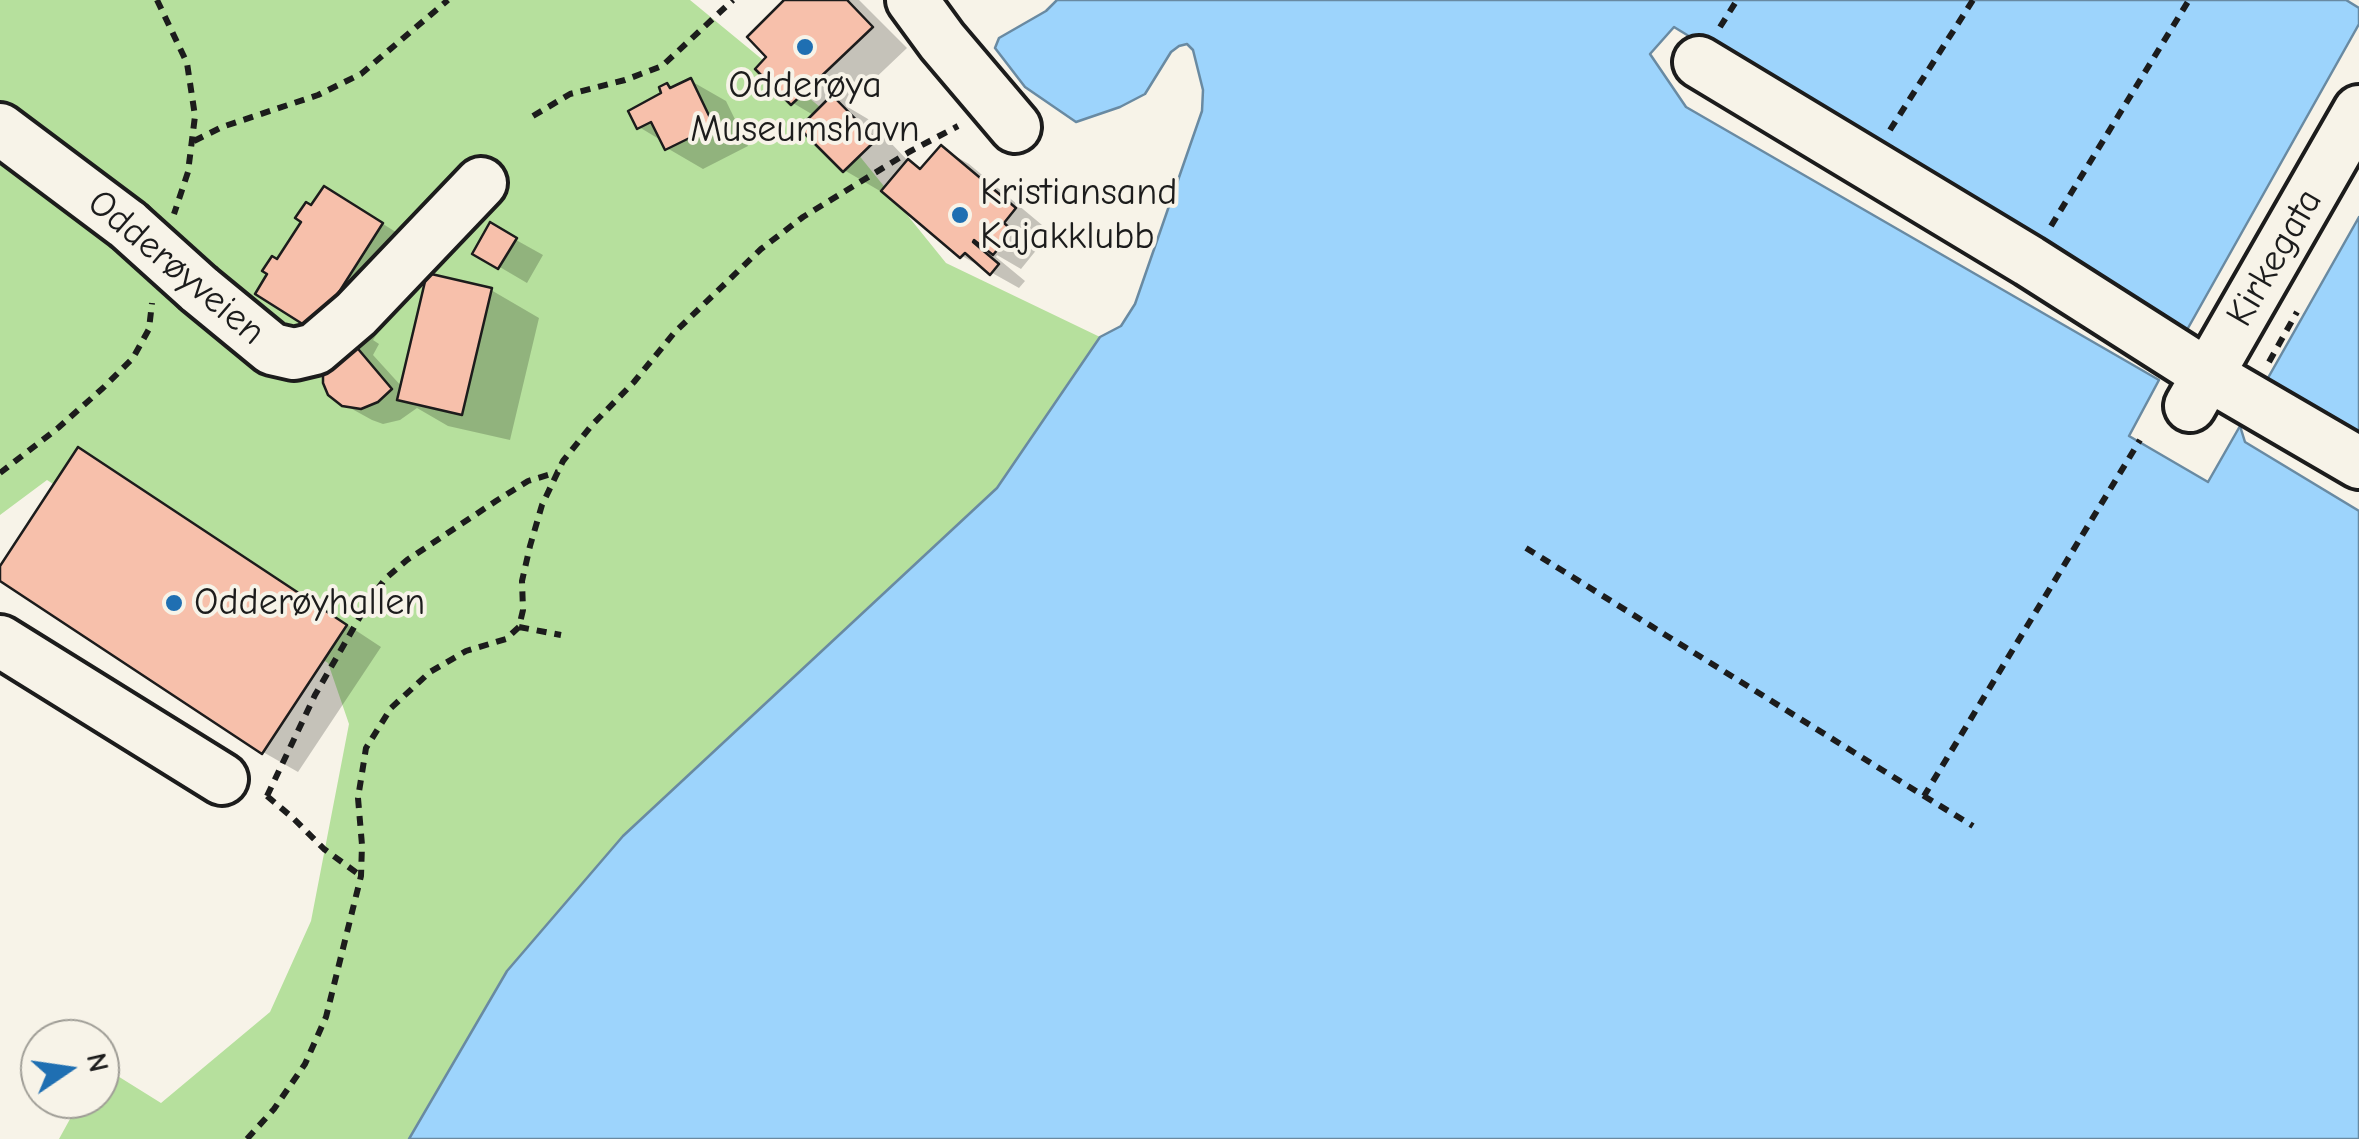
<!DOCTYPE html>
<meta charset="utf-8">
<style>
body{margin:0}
#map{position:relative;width:2359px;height:1139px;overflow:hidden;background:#f7f3e8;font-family:"Comic Neue",sans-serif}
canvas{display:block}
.north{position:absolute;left:20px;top:1019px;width:100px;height:100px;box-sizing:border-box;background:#f7f3e8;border:2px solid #9f9d96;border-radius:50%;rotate:77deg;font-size:28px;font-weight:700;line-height:40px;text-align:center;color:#1c1c1c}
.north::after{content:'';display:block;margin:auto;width:35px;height:45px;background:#1f6fb2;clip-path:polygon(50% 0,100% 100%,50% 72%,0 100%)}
</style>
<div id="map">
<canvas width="2359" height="1139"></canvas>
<div class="north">N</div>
</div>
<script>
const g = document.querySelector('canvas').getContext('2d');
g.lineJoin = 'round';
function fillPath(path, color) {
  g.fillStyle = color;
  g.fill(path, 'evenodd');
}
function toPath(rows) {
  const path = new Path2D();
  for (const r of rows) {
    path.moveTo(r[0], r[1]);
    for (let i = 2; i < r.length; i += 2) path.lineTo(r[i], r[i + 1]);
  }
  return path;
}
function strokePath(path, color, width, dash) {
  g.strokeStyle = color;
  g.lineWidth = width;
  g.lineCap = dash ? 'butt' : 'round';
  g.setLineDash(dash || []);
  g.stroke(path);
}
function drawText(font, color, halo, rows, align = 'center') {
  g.font = font + ' "Comic Neue",sans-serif';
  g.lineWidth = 8;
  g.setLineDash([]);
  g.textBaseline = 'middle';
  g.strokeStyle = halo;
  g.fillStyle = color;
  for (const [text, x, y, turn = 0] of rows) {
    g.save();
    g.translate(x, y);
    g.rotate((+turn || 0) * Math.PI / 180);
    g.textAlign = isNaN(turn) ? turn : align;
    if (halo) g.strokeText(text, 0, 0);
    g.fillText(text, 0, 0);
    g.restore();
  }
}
const green = toPath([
 [0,0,690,0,820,107,946,263,1100,337,997,488,623,836,507,971,409,1139,59,1139,81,1099,100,1099,100,1065,161,1103,270,1012,311,921,349,724,328,663,47,480,0,515]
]);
const water = toPath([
 [1057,0,2346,0,2359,8,2359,24,2183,337,1674,27,1650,54,1686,107,2159,380,2129,436,2208,482,2240,426,2245,442,2359,511,2359,1139,409,1139,507,971,623,836,997,488,1100,337,1121,326,1135,304,1202,111,1203,90,1193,50,1187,44,1179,46,1171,52,1145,94,1120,107,1076,122,1025,87,995,48,999,38,1046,11,1057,0],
 [2359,217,2359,442,2264,385,2359,217]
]);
const shadow = toPath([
 [788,0,859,0,907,48,846,106,868,119,909,162,923,170,941,148,969,164,1042,225,1029,240,1038,248,1021,269,997,255,996,257,1025,281,1019,288,962,256,882,188,880,191,844,170,815,116,793,103,770,57],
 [691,81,726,101,748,146,703,169,667,148,664,142,639,127,664,94,667,86,673,90],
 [372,217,429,253,373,340,379,344,373,355,403,388,491,290,539,318,510,440,448,426,417,408,400,420,383,424,372,420,343,404,343,346,278,262],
 [491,226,543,255,527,283,476,253],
 [79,450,114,471,381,647,298,772,263,752,0,578,0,570]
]);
const building = toPath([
 [784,0,847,0,873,27,791,105,755,69,766,57,747,37,784,0],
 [691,78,714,126,665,150,651,122,637,129,628,111,661,93,659,87,667,83,670,88,691,78],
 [832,95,876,140,843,172,799,128,832,95],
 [941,145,1016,208,1004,223,1013,231,993,255,974,240,973,242,999,264,990,275,965,253,960,258,881,191,908,159,920,169,941,145],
 [324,186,383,223,327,311,320,335,255,294,267,274,262,271,272,256,277,259,301,222,295,218,306,202,311,205,324,186],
 [490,222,517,238,498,269,472,254,490,222],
 [427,273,492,288,462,415,397,400,427,273],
 [348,337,392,389,378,402,361,409,342,406,328,395,323,383,323,370,348,337],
 [78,447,347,625,262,754,0,581,0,566,78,447]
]);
const path = toPath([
 [157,0,187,63,195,116,188,172,174,214],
 [1720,27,1737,0],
 [533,116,570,94,625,80,662,66,733,0],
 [1890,130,1973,0],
 [194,141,222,127,318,95,361,74,448,0],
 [2051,226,2189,0],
 [2269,362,2297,312],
 [0,473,58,428,103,388,133,358,149,329,152,303],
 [1526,548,1924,796,2140,440],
 [519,627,561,635],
 [267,796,315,695,372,596,386,578,407,560,496,501,528,481,558,472],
 [267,796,293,818,324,849,361,876],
 [1924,796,1973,826],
 [247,1139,274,1109,305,1064,326,1017,361,876,362,845,358,798,366,748,391,708,430,672,466,651,506,639,519,627,523,610,522,581,530,546,542,505,563,461,592,425,634,382,674,333,761,249,803,217,909,152,958,126]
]);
const minor = toPath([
 [912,0,942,41,1015,127],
 [1699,62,2029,261,2208,375,2359,463],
 [0,129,128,225],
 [199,289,272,349,294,354,315,349,356,314,481,183],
 [2190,406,2359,111],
 [0,641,222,779]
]);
const minorBridge = toPath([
 [128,225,199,289]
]);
const markers = [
 [805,47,10,"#1f6fb2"],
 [960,215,10,"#1f6fb2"],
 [174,603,10,"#1f6fb2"]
];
const poiNames = [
 ["Odderøya",805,86,"center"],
 ["Museumshavn",805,130,"center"],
 ["Kristiansand",980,193],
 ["Kajakklubb",980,237],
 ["Odderøyhallen",194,603]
];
const streetNames = [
 ["Kirkegata",2275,258,-60],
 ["Odderøyveien",176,268,40]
];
fillPath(green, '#b6e09d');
fillPath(water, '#9dd4fc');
strokePath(water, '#698aa2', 2.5);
fillPath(shadow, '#0003');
fillPath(building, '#f7c0ab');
strokePath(building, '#1c1c1c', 2.5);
strokePath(minor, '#1c1c1c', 58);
strokePath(path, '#1c1c1c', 6, [10, 8]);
strokePath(minor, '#f7f3e8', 50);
strokePath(minorBridge, '#1c1c1c', 58, []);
strokePath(minorBridge, '#f7f3e8', 50);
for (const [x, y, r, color] of markers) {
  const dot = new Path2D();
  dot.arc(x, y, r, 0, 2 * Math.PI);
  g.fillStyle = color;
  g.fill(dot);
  strokePath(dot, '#f7f3e8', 4);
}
drawText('38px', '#1c1c1c', '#f7f3e8', poiNames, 'left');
drawText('38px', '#1c1c1c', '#f7f3e8', streetNames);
</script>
